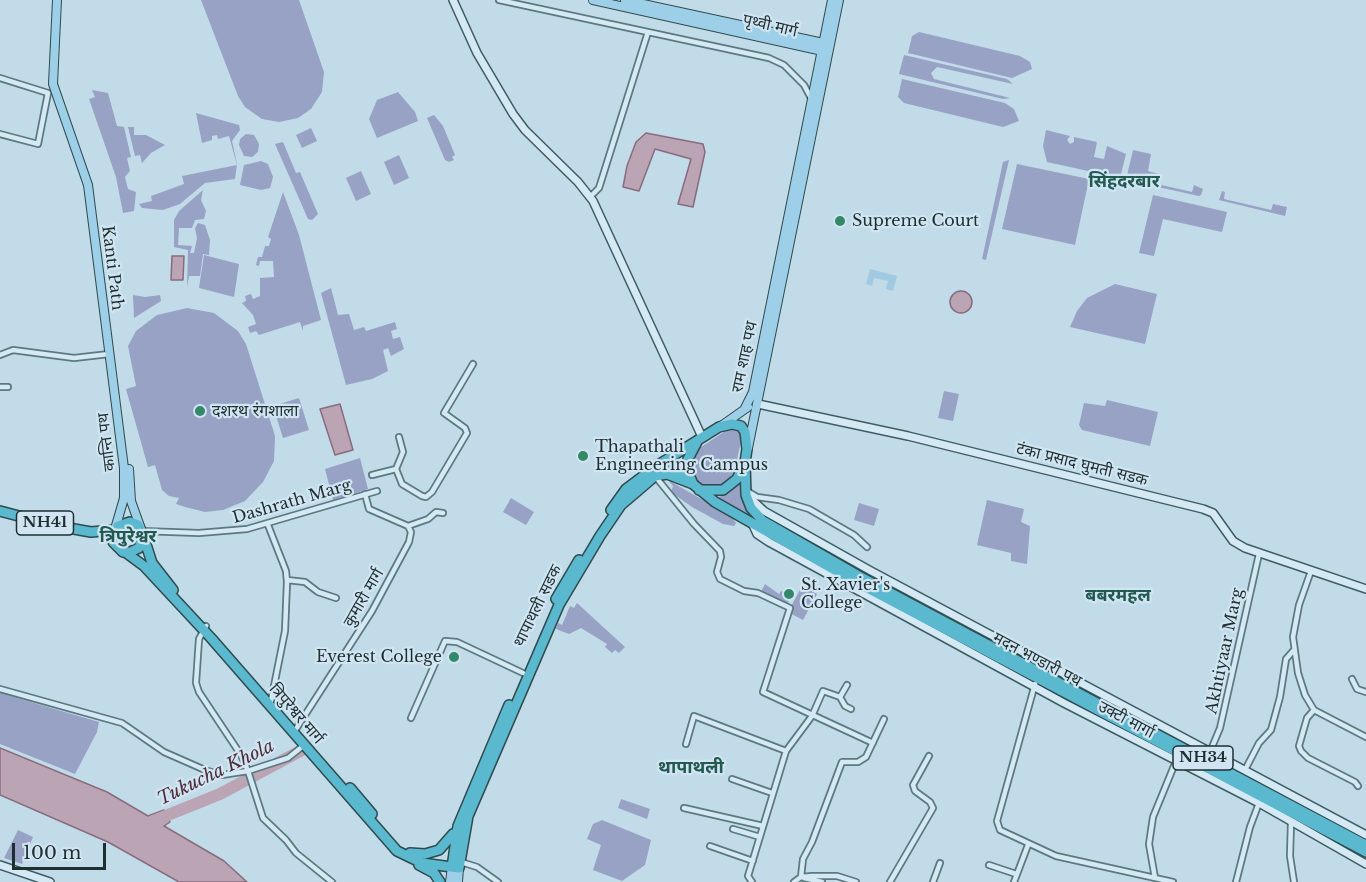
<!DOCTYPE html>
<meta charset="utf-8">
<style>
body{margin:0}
#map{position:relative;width:1366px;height:882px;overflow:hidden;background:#c2dbe8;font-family:"Libre Baskerville",serif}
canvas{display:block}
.scale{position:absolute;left:12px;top:843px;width:94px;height:27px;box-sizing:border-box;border:3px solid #1e2f31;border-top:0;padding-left:8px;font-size:18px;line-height:21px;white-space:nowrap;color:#1e2f31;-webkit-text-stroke:4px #d0e5f1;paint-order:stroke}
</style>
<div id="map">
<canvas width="1366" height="882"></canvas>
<div class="scale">100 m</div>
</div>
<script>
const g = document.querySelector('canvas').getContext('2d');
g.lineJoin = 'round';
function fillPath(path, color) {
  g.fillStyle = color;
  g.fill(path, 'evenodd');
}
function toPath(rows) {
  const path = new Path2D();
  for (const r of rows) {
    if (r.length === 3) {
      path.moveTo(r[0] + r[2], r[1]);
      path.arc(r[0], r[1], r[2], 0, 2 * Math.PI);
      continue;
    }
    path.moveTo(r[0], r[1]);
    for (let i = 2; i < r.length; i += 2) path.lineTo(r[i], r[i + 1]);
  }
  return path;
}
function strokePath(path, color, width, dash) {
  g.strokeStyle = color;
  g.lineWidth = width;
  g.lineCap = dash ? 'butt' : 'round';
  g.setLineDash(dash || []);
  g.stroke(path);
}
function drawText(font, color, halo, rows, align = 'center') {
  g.font = font + ' "Libre Baskerville","Noto Sans Devanagari",serif';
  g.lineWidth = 4.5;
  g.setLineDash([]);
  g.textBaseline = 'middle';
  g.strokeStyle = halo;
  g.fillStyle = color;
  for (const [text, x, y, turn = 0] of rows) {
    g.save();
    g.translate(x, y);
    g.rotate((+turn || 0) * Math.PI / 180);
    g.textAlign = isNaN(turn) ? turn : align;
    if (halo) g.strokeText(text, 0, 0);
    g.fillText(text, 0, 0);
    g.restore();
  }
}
const green = toPath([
 [201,0,299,0,324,72,322,92,311,109,298,118,279,122,262,119,245,107,238,96],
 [919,32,1020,56,1030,62,1032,69,1012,78,908,53,912,36],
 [904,55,1007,79,1013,84,937,67,931,73,934,79,1010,98,1003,99,899,74],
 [902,79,1005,103,1014,109,1019,121,1003,127,904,103,898,97],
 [92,90,108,93,117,126,124,127,131,157,127,158,130,171,125,177,128,189,136,192,134,211,123,213,116,177,89,99,95,97],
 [398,92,415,112,418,121,377,138,369,119,377,100],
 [196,113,239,125,240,130,232,141,237,164,235,179,205,183,180,204,163,210,142,208,139,204,152,201,151,196,184,184,182,176,237,165,229,136,218,139,217,135,212,136,212,140,202,143],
 [434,115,443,126,455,155,452,157,454,160,449,162,445,160,427,118],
 [128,127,134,127,134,135,146,135,165,145,151,153,142,163,140,155,135,156],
 [311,128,317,141,302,148,296,135],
 [1046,130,1070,136,1067,140,1070,144,1074,142,1074,137,1097,142,1094,157,1104,159,1107,146,1126,154,1120,178,1047,162,1043,146],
 [246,134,254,135,259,144,258,152,252,157,244,156,239,145,240,139],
 [283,142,296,173,300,172,318,214,312,220,308,219,275,144],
 [1133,150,1151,154,1148,171,1159,174,1157,184,1192,192,1194,185,1203,189,1201,195,1199,196,1126,180],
 [399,155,409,178,394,185,384,162],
 [1009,160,986,260,982,259,1003,162],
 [261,161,268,164,273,177,270,188,261,190,240,185,244,165],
 [1017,164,1089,179,1075,245,1002,229],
 [361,171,371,194,356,201,346,178],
 [203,190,201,200,206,211,204,219,195,220,192,228,179,228,178,245,192,246,190,253,194,253,197,238,195,228,198,223,205,225,210,240,209,255,203,254,200,276,189,276,187,288,188,250,174,247,174,220,179,211],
 [1222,191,1225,192,1224,199,1271,210,1273,204,1287,207,1285,216,1219,200],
 [283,192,299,235,321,320,303,326,303,331,300,322,259,335,256,331,250,333,248,327,256,324,253,315,242,303,246,301,245,296,251,294,253,299,260,296,260,278,274,277,273,261,260,261,259,266,256,265,258,257,262,257,265,246,269,246,271,239,268,237],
 [1153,195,1227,212,1222,232,1163,219,1154,256,1139,253],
 [204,255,239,264,234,297,199,288],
 [1115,284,1157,294,1145,344,1070,327,1077,311,1087,298],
 [331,288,338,315,349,314,354,330,364,327,366,331,395,322,397,329,391,331,393,339,400,337,404,349,391,356,388,348,383,350,388,371,372,379,346,385,321,293],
 [133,295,145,297,160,295,161,301,134,318],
 [187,308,214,313,238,331,246,344,275,436,274,461,263,482,245,501,223,510,205,512,185,507,176,504,179,498,169,496,162,490,155,465,148,467,126,389,136,386,128,346,136,331,157,315],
 [944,391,959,394,953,421,938,418],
 [299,398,309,430,283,438,273,406],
 [1107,400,1158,412,1150,446,1082,430,1079,425,1084,403,1105,406],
 [730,428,740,430,742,437,734,473,723,485,702,485,696,481,689,465,698,449],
 [360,458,368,489,333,500,325,469],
 [668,480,731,516,736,523,734,526,723,524,692,507,671,492,673,486],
 [740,481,743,501,752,519,712,499,728,494],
 [511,498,534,512,526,525,503,512],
 [987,500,1024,509,1021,522,1030,526,1027,564,1011,561,1011,553,977,545],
 [859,503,879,509,874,526,854,520],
 [771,519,887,585,1026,657,1025,659,887,586,778,526],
 [765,584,779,594,781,591,791,596,786,607,760,594],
 [802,586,817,594,803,620,788,612],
 [577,603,625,647,619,653,615,650,612,653,605,647,607,644,581,628,569,634,556,629,558,623,562,625,570,606,574,608],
 [1030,659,1195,748,1194,749,1074,686],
 [0,693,99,722,97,732,75,774,0,744],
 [621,799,650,809,647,819,618,808],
 [602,820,651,840,645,865,622,881,593,870,601,845,587,839,593,824],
 [18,830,33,837,22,864,4,858]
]);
const sand = toPath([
 [870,269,897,276,893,291,886,289,888,281,874,278,872,286,866,284]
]);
const water = toPath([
 [646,133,703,144,705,152,693,207,678,204,691,159,655,149,639,191,623,187,627,166,636,142,646,133],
 [172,256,184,256,183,280,171,280,172,256],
 [961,302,11],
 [340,404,353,450,335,455,320,409,340,404],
 [0,748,107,792,148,816,164,810,170,822,164,826,224,861,247,882,179,882,108,842,0,795,0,748]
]);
const river = toPath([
 [153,821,220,794,304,749]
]);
const street = toPath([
 [499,0,769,58,784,65,804,85,812,100],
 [0,78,48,93],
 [0,134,38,144,48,93],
 [590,197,599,188,648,32],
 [0,355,13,350,74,358,109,354],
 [0,387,8,387],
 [396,469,403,452,399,437],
 [372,475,396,469,402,484,422,496,426,497,432,492,467,433,465,428,444,413,473,364],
 [655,476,694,524,720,551,721,557,717,572,720,579,744,591,758,593,790,608,763,692,873,743],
 [747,491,757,497,779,500,809,509,854,535,867,547],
 [268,525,286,571,287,582,285,631,271,701],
 [408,526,428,519,436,512,443,513],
 [142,531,199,533,247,529,377,491],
 [1311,571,1299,605,1293,637,1298,673,1305,695,1314,710,1366,737],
 [287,580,305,582,318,592,336,598],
 [206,626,199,639,196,683,199,692,241,755,248,771,288,758,303,746],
 [1352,679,1357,689,1366,692],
 [1035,684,997,821,1000,830,1056,856,1173,882],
 [0,689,122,723,164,752,205,770,222,775,248,771,263,818,286,840,296,853,332,882],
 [840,697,847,685],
 [1314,710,1307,718,1299,746,1301,751,1308,758,1355,782,1358,786],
 [411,718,445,641,457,642,523,673],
 [296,729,372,611,409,542,411,532,408,526,369,509,365,494],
 [686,744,694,716,786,751],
 [1210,752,1220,728,1259,554],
 [1245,770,1259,743,1271,730,1280,697,1286,659,1294,650],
 [732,779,772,793],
 [684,808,763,826],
 [1291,822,1290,856,1294,882],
 [733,829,760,837],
 [710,846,753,861],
 [461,862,477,867,498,882],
 [989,865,1016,874],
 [801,877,803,859,812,842,842,762,858,762,866,757,884,719],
 [804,878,822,882],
 [1155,878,1149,844,1153,817,1176,761],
 [752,882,748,876,786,751,812,716,823,691,840,697,845,706,851,709],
 [794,882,801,877,812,876,837,876,856,882],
 [890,882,933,808,930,802,915,791,913,785,929,756],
 [933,882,940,863],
 [1014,882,1028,845],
 [1236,882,1250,827,1259,803]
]);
const secondary = toPath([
 [453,0,477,53,513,114,525,130,578,182,593,201,702,437],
 [758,404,908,436,1203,509,1213,513,1233,541,1245,548,1366,589],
 [748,496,764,511,871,571,1366,835],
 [753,525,757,534,769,542,1064,703,1259,803,1366,864],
 [0,865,50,882]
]);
const primary = toPath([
 [57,0,53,84,88,185,124,468,124,498,115,529],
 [593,0,827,52],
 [625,0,828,44],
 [745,408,753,392,832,0],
 [721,426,748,407],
 [748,448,839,0],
 [129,469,131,501,141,529],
 [450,882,452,867],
 [458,882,459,868]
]);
const highway = toPath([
 [698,440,688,459,687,470,693,484,715,502,856,582,1366,852],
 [745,463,746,495,751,508,763,521,857,575,1097,703],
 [658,465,671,466,688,474],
 [611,510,626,489,658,465,719,427,732,424,741,426,745,432,747,449,745,463,737,479,723,490,699,490],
 [0,511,57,526,91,532,114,530,113,542,123,552,130,552,139,548,143,535,138,525,130,522,118,526],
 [143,535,152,563,173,590],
 [125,552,144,566,211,638,397,851,422,863,459,868,468,816,559,605,600,536,621,505,655,476,667,474,693,484],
 [556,599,579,560],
 [1128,719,1366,845],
 [350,788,372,814],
 [410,853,425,854,439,850,453,834],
 [419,865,434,873,440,882],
 [452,867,458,826,509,705]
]);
const markers = [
 [840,221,6,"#328868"],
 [200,411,6,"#328868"],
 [583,456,6,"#328868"],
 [789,594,6,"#328868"],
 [454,657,6,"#328868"]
];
const shields = [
 [45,523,57],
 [1203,758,60]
];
const shieldNames = [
 ["NH41",45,523],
 ["NH34",1203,758]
];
const streetNames = [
 ["पृथ्वी मार्ग",770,26,13],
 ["Kanti Path",112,268,83],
 ["राम शाह पथ",745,357,-78],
 ["कान्ति पथ",107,442,-97],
 ["टंका प्रसाद घुमती सडक",1082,465,14],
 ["Dashrath Marg",292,502,-16],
 ["कुमारी मार्ग",364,598,-60],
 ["थापाथली सडक",538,606,-64],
 ["Akhtiyaar Marg",1225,651,-78],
 ["मदन भण्डारी पथ",1037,660,28],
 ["त्रिपुरेश्वर मार्ग",296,714,49],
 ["उक्टी मार्गा",1126,720,28]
];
const poiNames = [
 ["Supreme Court",852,221],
 ["दशरथ रंगशाला",212,411],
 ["Thapathali",595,447],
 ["Engineering Campus",595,465],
 ["St. Xavier's",801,585],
 ["College",801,603],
 ["Everest College",442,657,"right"]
];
const neighbourhoodNames = [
 ["सिंहदरबार",1124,182],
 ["त्रिपुरेश्वर",128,537],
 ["बबरमहल",1118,596],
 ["थापाथली",691,768]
];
const waterNames = [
 ["Tukucha Khola",216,773,-26]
];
fillPath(green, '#97a2c5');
fillPath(sand, '#a1cae2');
fillPath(water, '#bba4b3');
strokePath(water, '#886c7d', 1.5);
strokePath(river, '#bba4b3', 12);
strokePath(street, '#5b7a80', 8);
strokePath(secondary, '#3e5d62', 10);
strokePath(primary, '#2f4b4e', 10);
strokePath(highway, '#2f4b4e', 12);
strokePath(street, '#d4e9f4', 4.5);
strokePath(secondary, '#d4e9f4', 7);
strokePath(primary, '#9dcfe8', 8);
strokePath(highway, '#5ab8cf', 9);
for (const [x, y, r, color] of markers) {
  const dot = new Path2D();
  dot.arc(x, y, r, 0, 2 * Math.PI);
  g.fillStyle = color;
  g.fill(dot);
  strokePath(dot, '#d0e5f1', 2);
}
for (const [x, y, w] of shields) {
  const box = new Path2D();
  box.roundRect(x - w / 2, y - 12, w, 24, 4.5);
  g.fillStyle = '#d0e5f1';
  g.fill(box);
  strokePath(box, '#1e2f31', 1.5);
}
drawText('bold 15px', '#1e2f31', null, shieldNames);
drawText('16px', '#1e2f31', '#d0e5f1', streetNames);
drawText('16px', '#1e2f31', '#d0e5f1', poiNames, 'left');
drawText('bold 18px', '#225951', '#d0e5f1', neighbourhoodNames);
drawText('italic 18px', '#502e3c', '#d0e5f1', waterNames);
</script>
